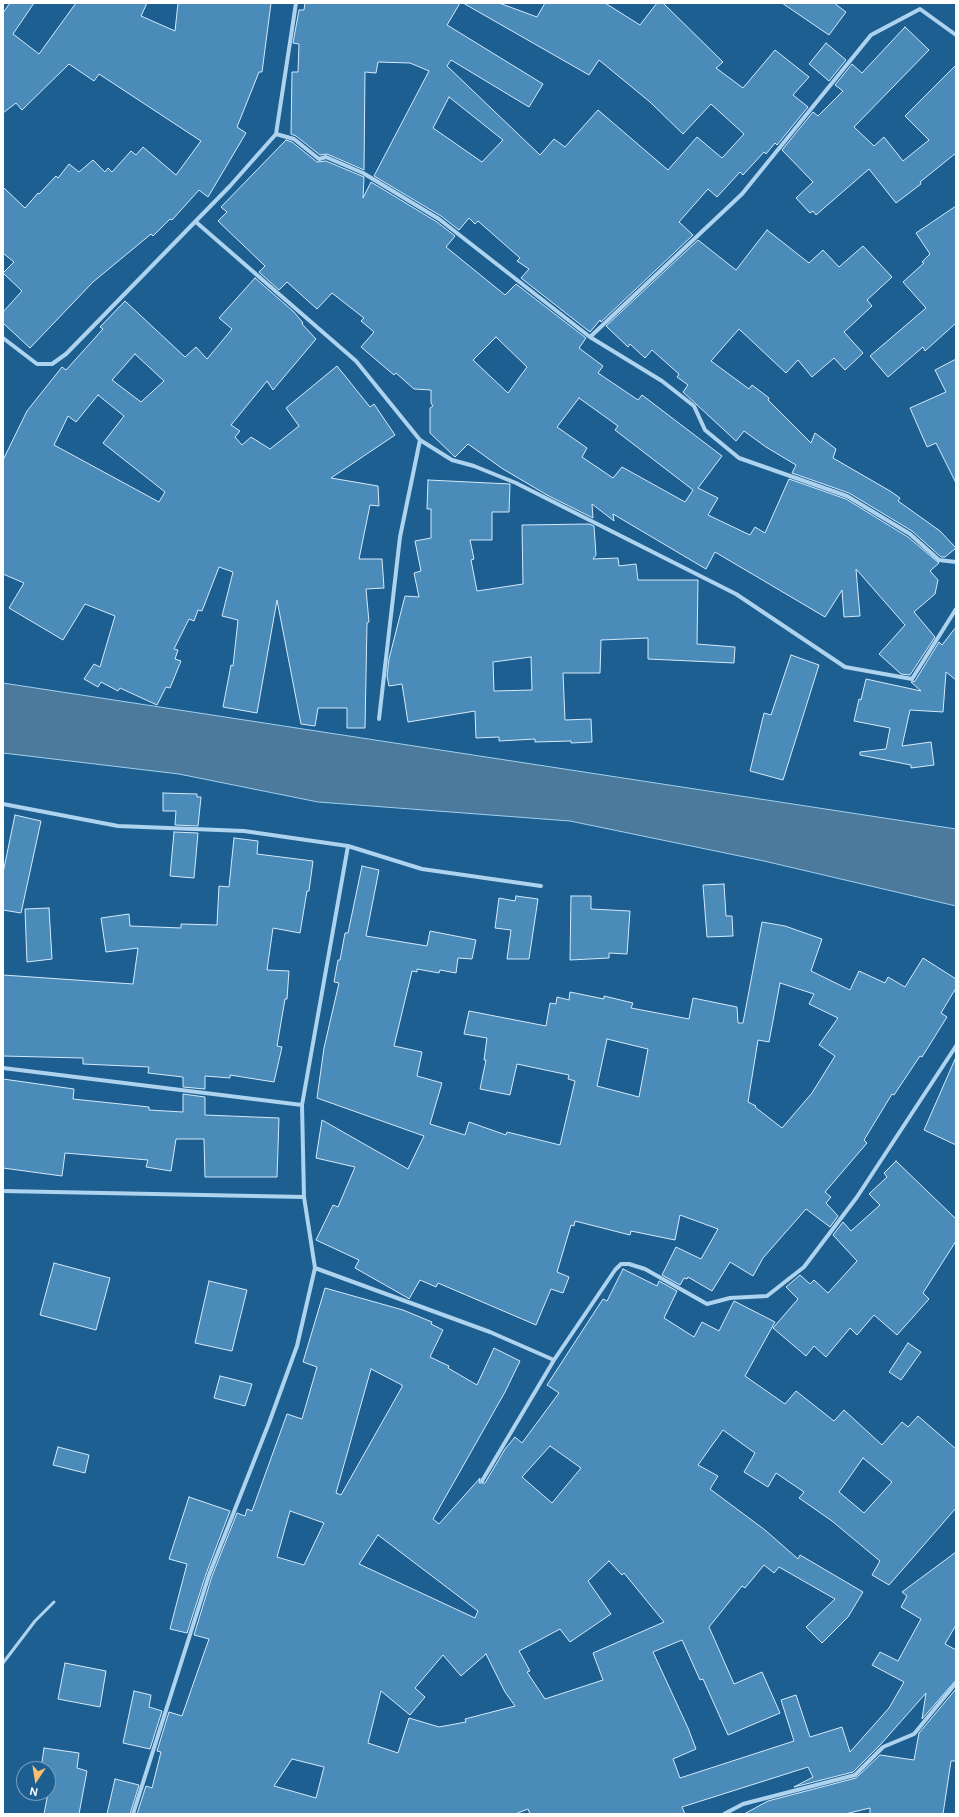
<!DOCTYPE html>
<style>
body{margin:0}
#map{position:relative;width:959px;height:1817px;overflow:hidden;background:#1e5f91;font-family:"DM Sans",sans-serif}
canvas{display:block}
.frame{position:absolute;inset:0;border:4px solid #fff;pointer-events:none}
.north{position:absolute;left:16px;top:1761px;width:40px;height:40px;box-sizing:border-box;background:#1e5f91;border:1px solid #789fbd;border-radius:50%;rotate:192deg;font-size:11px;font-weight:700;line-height:16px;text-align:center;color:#fff}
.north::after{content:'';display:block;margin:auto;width:14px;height:18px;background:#fcc06d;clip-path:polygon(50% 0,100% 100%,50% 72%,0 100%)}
</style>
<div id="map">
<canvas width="959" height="1817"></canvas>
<div class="frame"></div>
<div class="north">N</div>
</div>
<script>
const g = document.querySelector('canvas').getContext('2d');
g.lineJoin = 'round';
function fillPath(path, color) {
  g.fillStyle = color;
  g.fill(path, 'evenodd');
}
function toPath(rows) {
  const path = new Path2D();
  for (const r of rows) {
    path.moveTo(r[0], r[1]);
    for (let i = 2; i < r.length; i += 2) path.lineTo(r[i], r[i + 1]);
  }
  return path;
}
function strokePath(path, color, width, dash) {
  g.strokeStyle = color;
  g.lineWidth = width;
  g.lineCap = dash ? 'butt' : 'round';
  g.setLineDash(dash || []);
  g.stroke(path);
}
const water = toPath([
 [3,683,956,829,956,906,764,861,570,821,318,802,179,774,3,753,3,683]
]);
const building = toPath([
 [10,3,34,3,13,34,39,54,76,3,147,3,141,16,175,31,178,3,271,3,262,72,259,72,237,127,246,133,208,197,199,190,172,220,170,219,153,236,151,234,93,282,30,348,3,323,3,312,22,291,3,273,14,262,3,253,3,187,25,208,38,193,39,194,56,176,58,178,69,164,79,172,93,160,105,172,108,168,112,172,131,151,136,155,143,147,176,175,201,141,99,74,94,81,69,64,22,110,16,103,3,113,3,13,10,3],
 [305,3,460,3,447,25,543,84,529,107,451,60,447,66,540,155,554,139,565,147,598,110,668,170,697,137,722,158,744,134,711,104,683,134,650,102,599,60,589,75,463,3,499,3,537,17,545,3,605,3,640,25,657,3,663,3,723,62,716,68,743,88,775,50,809,77,793,95,808,107,777,145,775,143,766,154,764,152,743,175,740,172,717,197,708,189,679,222,693,235,601,322,600,320,590,332,521,278,529,269,517,261,520,258,478,221,475,224,469,218,459,230,441,216,374,176,429,71,410,63,378,62,376,73,365,72,364,170,327,154,320,155,296,136,291,134,292,72,298,72,299,44,293,43,299,10,304,10,305,3],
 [449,97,503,140,482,162,433,128,449,97],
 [782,3,834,3,846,12,829,35,782,3],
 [905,27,929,50,854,127,874,146,884,137,903,161,929,140,905,116,956,65,956,153,920,182,921,184,896,203,869,169,816,215,813,211,810,213,796,198,813,182,782,150,813,112,818,116,843,91,835,85,852,64,862,73,905,27],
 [826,43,846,60,829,81,809,64,826,43],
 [286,140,292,142,317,162,326,161,364,177,363,198,371,182,437,222,455,236,446,247,505,295,516,284,586,338,579,348,603,366,598,373,638,400,642,395,722,456,698,488,718,498,708,515,750,535,755,527,765,533,789,479,846,499,908,537,939,563,930,571,938,580,935,594,914,612,935,637,910,675,901,674,879,654,905,625,856,569,860,616,844,617,842,590,825,617,715,552,706,569,613,514,614,521,592,504,593,518,547,495,503,469,468,444,455,457,430,433,430,408,433,406,431,403,431,390,414,389,396,373,394,375,361,347,374,332,361,321,364,318,332,293,317,309,287,282,279,290,259,272,265,266,218,221,227,212,221,207,286,140],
 [496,337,527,367,508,393,473,360,496,337],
 [579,398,618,426,615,430,693,490,685,502,622,467,613,478,582,457,587,448,557,427,579,398],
 [956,206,956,323,925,351,923,347,888,377,870,356,926,308,903,282,924,263,922,262,930,254,916,233,956,206],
 [767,230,809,263,823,250,839,267,863,246,892,277,867,300,872,306,844,332,863,353,845,370,834,358,812,377,798,360,786,373,739,329,711,361,749,389,752,385,769,398,768,400,811,443,815,433,836,449,833,458,890,491,900,498,898,501,940,531,956,548,945,557,941,557,912,531,849,493,792,473,796,465,766,447,744,431,736,441,683,392,688,385,677,377,679,374,652,350,645,358,630,344,628,347,606,326,698,240,736,270,767,230],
 [255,278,294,312,303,323,302,324,316,339,273,390,267,381,231,425,240,431,235,437,242,445,251,437,270,449,299,426,286,408,337,366,370,407,374,404,395,435,331,478,378,486,379,506,370,505,359,559,382,559,384,588,366,589,369,622,367,623,365,728,347,728,347,708,318,708,315,726,301,724,277,600,257,713,223,707,231,665,233,666,238,620,222,616,233,572,219,567,202,611,198,610,194,621,189,619,174,649,178,650,175,659,181,661,170,688,166,687,157,705,120,688,118,691,101,682,98,687,84,679,94,664,100,667,115,616,85,604,63,640,9,608,24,583,3,574,3,460,27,411,62,367,66,370,103,329,100,327,125,301,185,357,196,347,207,359,232,329,219,318,255,278],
 [135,354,164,381,141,402,112,380,135,354],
 [98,395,124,416,103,443,165,492,159,502,54,445,68,416,76,422,98,395],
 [956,359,956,483,936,443,927,447,910,408,946,392,935,370,956,359],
 [428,480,510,484,509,512,492,512,492,540,470,540,474,559,471,560,477,591,523,584,522,525,589,524,594,526,596,555,593,559,618,558,619,566,636,564,638,580,698,580,697,644,735,647,734,663,648,659,648,638,601,640,600,673,563,673,565,720,591,719,592,742,571,743,571,741,535,742,535,739,499,741,499,737,476,738,475,711,408,722,402,684,389,686,387,676,389,659,405,596,419,597,414,573,421,571,415,541,431,538,431,509,427,509,428,480],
 [531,657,532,690,494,691,493,662,531,657],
 [956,627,956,680,946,672,943,712,910,710,902,746,931,742,934,765,911,768,911,765,860,755,860,752,886,749,890,728,854,721,859,699,861,700,866,679,921,691,911,682,915,681,939,642,942,645,956,627],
 [791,655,819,665,783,780,750,771,764,713,771,715,791,655],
 [163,793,197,794,197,797,201,797,198,826,175,825,176,811,163,811,163,793],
 [15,815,41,821,21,913,3,910,3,873,15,815],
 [174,832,198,833,194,878,170,876,174,832],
 [234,838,258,841,257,854,313,861,309,891,307,891,300,933,273,928,267,970,289,971,287,999,285,999,277,1046,282,1047,274,1082,230,1075,230,1078,205,1076,205,1089,183,1087,183,1077,148,1073,149,1067,83,1064,83,1058,3,1056,3,975,133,984,138,948,106,952,101,918,129,914,130,926,181,928,181,924,217,925,219,886,229,887,234,838],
 [362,866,379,870,366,936,427,946,430,931,476,940,472,959,458,958,456,973,440,970,439,973,417,969,417,972,412,971,394,1046,422,1052,417,1076,442,1083,430,1124,465,1135,469,1122,506,1135,507,1132,560,1145,575,1081,568,1079,569,1075,517,1064,510,1095,480,1089,486,1060,484,1060,487,1038,464,1034,469,1011,546,1026,550,1003,556,1004,557,997,569,1000,570,992,604,999,604,996,633,1003,631,1008,689,1019,693,998,737,1007,738,1023,743,1023,762,922,785,926,822,939,811,971,850,990,859,971,885,983,888,977,905,987,923,958,956,979,956,988,941,1013,947,1017,922,1057,920,1056,894,1095,892,1094,864,1140,867,1143,825,1192,831,1197,826,1203,838,1216,830,1227,806,1209,763,1258,753,1276,730,1262,712,1291,688,1277,687,1279,684,1278,680,1285,662,1275,676,1247,701,1259,718,1229,680,1215,675,1240,631,1231,630,1235,575,1221,574,1226,571,1225,557,1272,569,1277,563,1293,551,1289,536,1325,438,1283,436,1287,420,1280,409,1299,408,1298,355,1268,359,1260,316,1240,333,1205,338,1207,355,1167,316,1158,322,1120,408,1169,424,1136,317,1098,324,1048,339,983,334,982,338,960,340,960,345,933,348,933,362,866],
 [780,983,814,994,809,1004,838,1018,819,1045,835,1056,812,1093,782,1128,755,1107,756,1106,748,1102,758,1040,769,1042,780,983],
 [607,1039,648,1049,639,1097,597,1086,607,1039],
 [724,884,726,916,732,916,733,936,707,937,703,885,724,884],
 [516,896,538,899,529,959,507,959,511,930,495,928,499,898,515,901,516,896],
 [571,896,591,896,591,909,630,911,627,954,609,953,609,958,570,960,571,896],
 [49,908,52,959,27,962,25,909,49,908],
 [956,1057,956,1145,924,1130,956,1057],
 [3,1079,74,1089,73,1099,149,1107,149,1110,183,1112,183,1094,205,1097,205,1115,279,1118,277,1177,205,1177,204,1139,176,1139,171,1171,146,1167,148,1160,65,1153,62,1176,3,1168,3,1079],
 [896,1161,956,1219,956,1241,923,1293,929,1299,897,1335,874,1315,857,1335,850,1328,826,1357,814,1346,806,1356,773,1328,798,1299,786,1287,800,1275,810,1284,814,1280,828,1293,857,1261,833,1235,843,1222,851,1231,880,1205,869,1194,887,1177,884,1173,896,1161],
 [54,1263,110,1278,96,1330,40,1315,54,1263],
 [623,1269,657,1286,659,1281,677,1291,664,1318,694,1337,702,1322,719,1331,734,1301,775,1322,745,1376,785,1404,796,1391,834,1421,844,1410,882,1445,902,1422,908,1427,918,1416,956,1449,956,1508,889,1585,872,1575,880,1561,832,1521,799,1498,804,1492,776,1473,768,1487,744,1472,755,1453,723,1430,698,1465,718,1476,710,1489,765,1530,798,1559,800,1555,863,1592,848,1617,822,1643,806,1627,835,1599,779,1567,774,1573,764,1565,745,1588,742,1586,709,1627,734,1684,762,1672,780,1713,728,1735,703,1679,700,1680,682,1640,653,1652,688,1728,696,1749,673,1759,680,1778,794,1741,781,1700,796,1695,810,1737,842,1727,850,1752,889,1708,904,1682,872,1665,880,1652,898,1661,921,1619,901,1607,907,1596,902,1592,956,1552,956,1625,945,1644,956,1650,956,1680,922,1719,926,1693,881,1744,853,1772,794,1787,813,1777,808,1767,682,1807,685,1814,530,1814,528,1809,515,1814,137,1814,146,1786,152,1788,161,1752,157,1751,169,1712,182,1716,209,1639,194,1635,212,1576,237,1513,245,1516,247,1509,252,1511,287,1414,302,1419,317,1367,303,1362,325,1288,403,1310,432,1322,431,1324,443,1330,430,1357,449,1366,448,1368,477,1385,494,1348,520,1361,505,1392,433,1519,439,1524,480,1478,479,1483,485,1483,505,1449,515,1437,522,1443,559,1393,547,1385,603,1299,607,1301,623,1269],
 [371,1369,402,1385,402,1387,341,1495,336,1493,371,1369],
 [550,1446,581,1468,552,1503,522,1477,550,1446],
 [863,1458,892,1482,864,1513,839,1492,863,1458],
 [290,1511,324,1523,304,1565,277,1557,290,1511],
 [378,1535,478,1611,475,1618,359,1564,378,1535],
 [609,1561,622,1575,624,1573,664,1622,593,1653,603,1680,545,1699,527,1672,530,1671,519,1651,560,1629,570,1642,611,1614,588,1581,609,1561],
 [486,1654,505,1692,515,1706,465,1719,466,1722,439,1727,409,1718,398,1753,368,1743,381,1691,410,1715,425,1697,415,1688,443,1655,461,1676,486,1654],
 [292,1759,324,1767,316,1798,274,1786,292,1759],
 [209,1281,247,1290,232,1351,195,1343,209,1281],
 [908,1343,921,1352,901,1380,889,1372,908,1343],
 [220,1376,252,1384,245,1406,214,1398,220,1376],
 [58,1447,89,1455,85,1473,53,1465,58,1447],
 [189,1497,230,1511,206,1574,187,1633,170,1629,187,1564,169,1559,189,1497],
 [65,1663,106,1671,100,1707,58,1699,65,1663],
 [956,1689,956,1761,951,1761,943,1814,870,1814,870,1808,845,1814,744,1814,768,1801,856,1778,880,1755,914,1760,919,1733,956,1689],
 [134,1691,151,1695,149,1707,162,1711,150,1749,123,1743,134,1691],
 [44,1748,79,1753,77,1768,87,1771,79,1814,44,1814,48,1793,48,1769,41,1769,44,1748],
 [115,1779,139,1785,130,1814,107,1814,115,1779]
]);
const lane = toPath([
 [3,1663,35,1621,54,1602]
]);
const street = toPath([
 [276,134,294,139,319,159,326,157,363,173,439,219,590,337,662,381,694,406,705,430,739,458,847,496,910,534,939,560,956,562],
 [196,222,356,361,420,440,400,537,379,719],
 [590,337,742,194,871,35,920,9,956,35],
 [3,338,37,364,52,364,66,354,230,186,276,134,296,3],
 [420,440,452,460,474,466,516,483,736,594,845,667,912,679,956,609],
 [3,804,118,826,244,831,348,846,422,869,541,886],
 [3,1068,302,1105],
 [3,1191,304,1197],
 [315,1268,490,1332,554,1360],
 [482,1481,554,1360,615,1270,621,1264,629,1264,645,1269,707,1304,730,1298,767,1296,804,1267,857,1197,956,1046],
 [133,1814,209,1575,269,1423,297,1346,315,1268,304,1197,302,1105,348,846],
 [724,1814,743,1804,855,1775,883,1747,914,1734,956,1683]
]);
fillPath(water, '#4c7a9c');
strokePath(water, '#a1d0ef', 1);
fillPath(building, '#4a8bb9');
strokePath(building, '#d4eafa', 1);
strokePath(lane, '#aed3ee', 3);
strokePath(street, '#aed3ee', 4);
</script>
